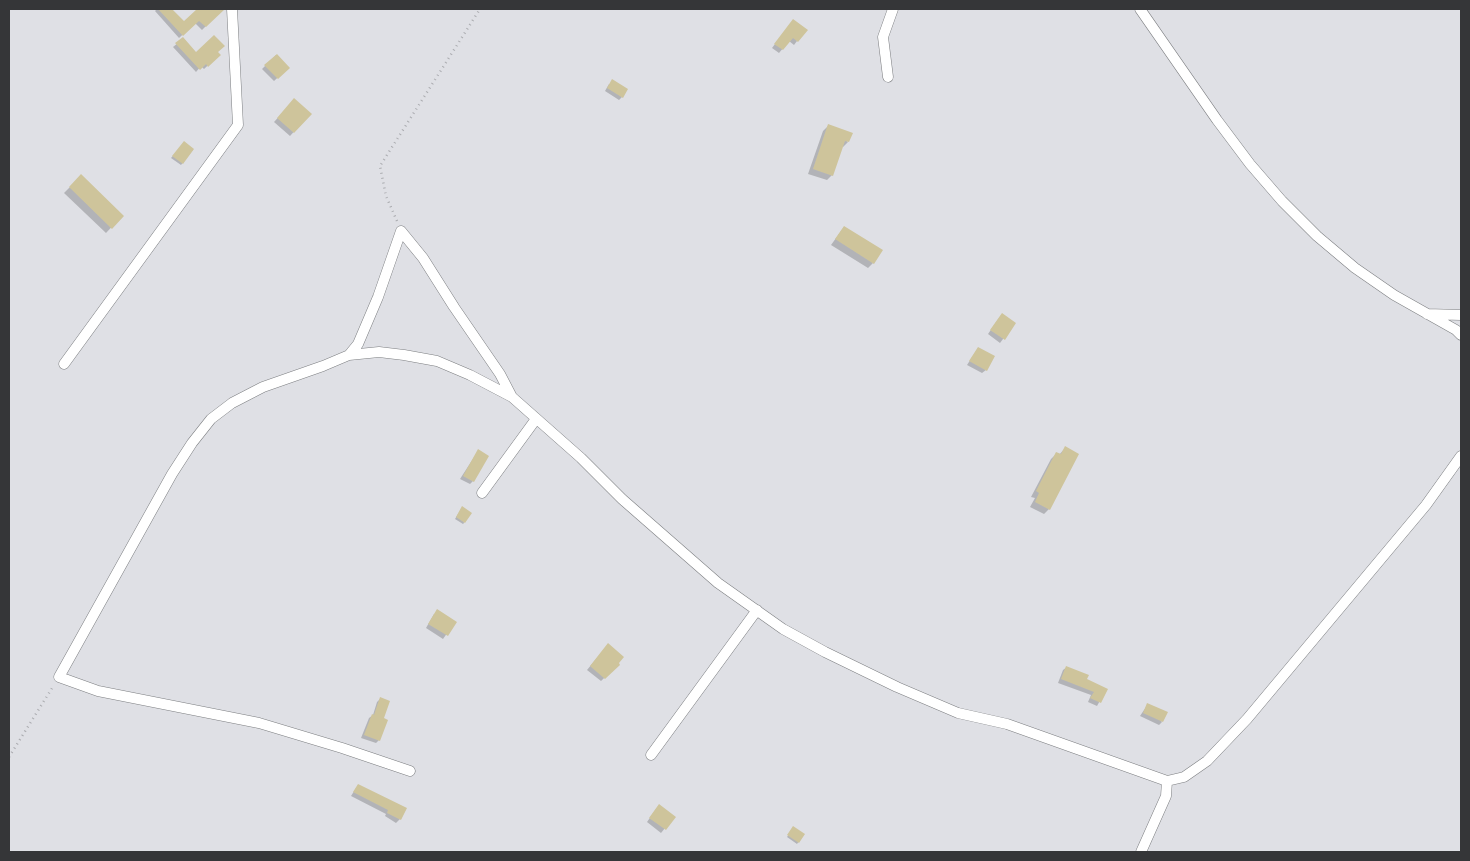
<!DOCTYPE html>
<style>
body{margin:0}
#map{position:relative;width:1470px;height:861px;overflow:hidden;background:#dfe0e5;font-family:Barlow,sans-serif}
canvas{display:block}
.frame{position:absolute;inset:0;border:10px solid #353638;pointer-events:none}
</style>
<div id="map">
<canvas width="1470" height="861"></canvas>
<div class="frame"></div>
</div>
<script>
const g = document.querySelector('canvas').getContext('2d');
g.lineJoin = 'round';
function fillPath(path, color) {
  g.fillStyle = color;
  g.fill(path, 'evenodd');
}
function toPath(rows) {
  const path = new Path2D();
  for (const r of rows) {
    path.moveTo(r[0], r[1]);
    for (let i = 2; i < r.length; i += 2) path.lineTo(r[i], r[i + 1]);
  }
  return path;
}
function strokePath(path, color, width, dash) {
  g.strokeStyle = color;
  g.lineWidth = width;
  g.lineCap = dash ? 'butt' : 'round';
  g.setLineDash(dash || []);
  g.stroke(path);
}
const shadow = toPath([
 [157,9,171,9,184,23,199,9,222,10,202,30,195,23,179,38,155,11],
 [790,24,797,41,794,45,789,41,779,53,772,48],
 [183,39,196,54,216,52,219,55,204,69,201,66,196,72,173,47],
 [276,55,288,68,274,81,262,69],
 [609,84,622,97,619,100,605,91],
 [294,100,310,114,290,136,274,122],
 [828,126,848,142,843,147,842,146,832,175,827,180,808,174,823,131],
 [184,143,193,150,181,165,171,158],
 [81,176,122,216,106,233,64,193],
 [844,227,873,263,868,268,831,245],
 [999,318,1015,323,1000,343,988,334],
 [978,348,986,370,982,373,967,365],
 [1065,448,1049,509,1044,514,1030,507,1035,498,1031,497,1051,459,1057,453,1059,455],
 [478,451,473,481,470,484,460,479],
 [461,509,464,523,463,524,455,519],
 [434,614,455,622,443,639,426,628],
 [605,648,619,664,601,681,587,670],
 [1067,667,1085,680,1106,690,1097,706,1088,702,1091,695,1058,683,1063,670],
 [380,699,382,719,379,740,376,743,361,738,369,718,373,715,377,702],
 [1148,704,1162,722,1159,725,1140,716],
 [358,785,406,809,400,819,396,823,385,816,386,814,351,796],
 [656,809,674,817,661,833,647,822],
 [794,828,803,835,797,844,787,837]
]);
const building = toPath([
 [158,9,172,9,184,21,197,9,225,9,206,27,199,21,183,36],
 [793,19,808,30,798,42,793,38,783,50,774,44],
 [214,35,225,46,218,52,221,55,208,67,206,64,200,70,175,43,183,37,196,52],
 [277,54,290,68,278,79,264,65],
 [612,79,628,89,623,98,607,88],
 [294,98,312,114,294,133,277,118],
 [828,124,853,133,849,142,845,141,833,176,813,169],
 [184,141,194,149,183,164,172,156],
 [81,174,124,216,112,229,69,187],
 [844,226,883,250,874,264,835,239],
 [1002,313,1016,323,1005,340,990,330],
 [978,347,995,356,987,371,969,361],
 [1065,446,1079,454,1050,510,1035,502,1039,493,1036,491,1056,452,1061,454],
 [478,449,489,456,474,482,463,476],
 [462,506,472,513,465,523,456,517],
 [437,609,457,622,448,636,428,624],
 [608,643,624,657,619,663,620,665,605,679,590,666],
 [1066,666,1089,675,1087,679,1108,689,1101,703,1090,698,1094,692,1061,679],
 [380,697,390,701,384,718,388,720,380,741,364,735,372,714,374,715],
 [1147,703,1168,712,1163,722,1143,713],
 [358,784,407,808,401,820,387,813,388,810,353,792],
 [659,804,676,817,666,830,649,818],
 [793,826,805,834,799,843,787,835]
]);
const path = toPath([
 [397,221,386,196,380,166,480,9],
 [9,757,54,685]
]);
const minor = toPath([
 [1140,9,1217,120,1250,164,1282,201,1317,236,1355,268,1394,295,1456,330,1461,335],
 [888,77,883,37,893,9],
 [401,231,423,258,454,307,500,374,512,397],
 [1427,314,1461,315],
 [349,355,358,344,378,297,401,231],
 [64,364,238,125,232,9],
 [482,493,536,419],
 [651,755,757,610],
 [410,771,342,748,259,723,98,691,59,677,172,474,192,443,211,419,232,403,263,387,323,366,349,355,379,352,404,355,437,361,470,375,512,397,581,458,622,499,718,583,783,629,825,652,897,687,958,713,1007,724,1167,781,1184,777,1207,761,1247,719,1426,505,1461,456],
 [1141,852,1166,796,1167,781]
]);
fillPath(shadow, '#0003');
fillPath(building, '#cec49b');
strokePath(minor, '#7c7e81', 11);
strokePath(path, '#abacb0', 2.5, [1, 4]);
strokePath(minor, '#fff', 10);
</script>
